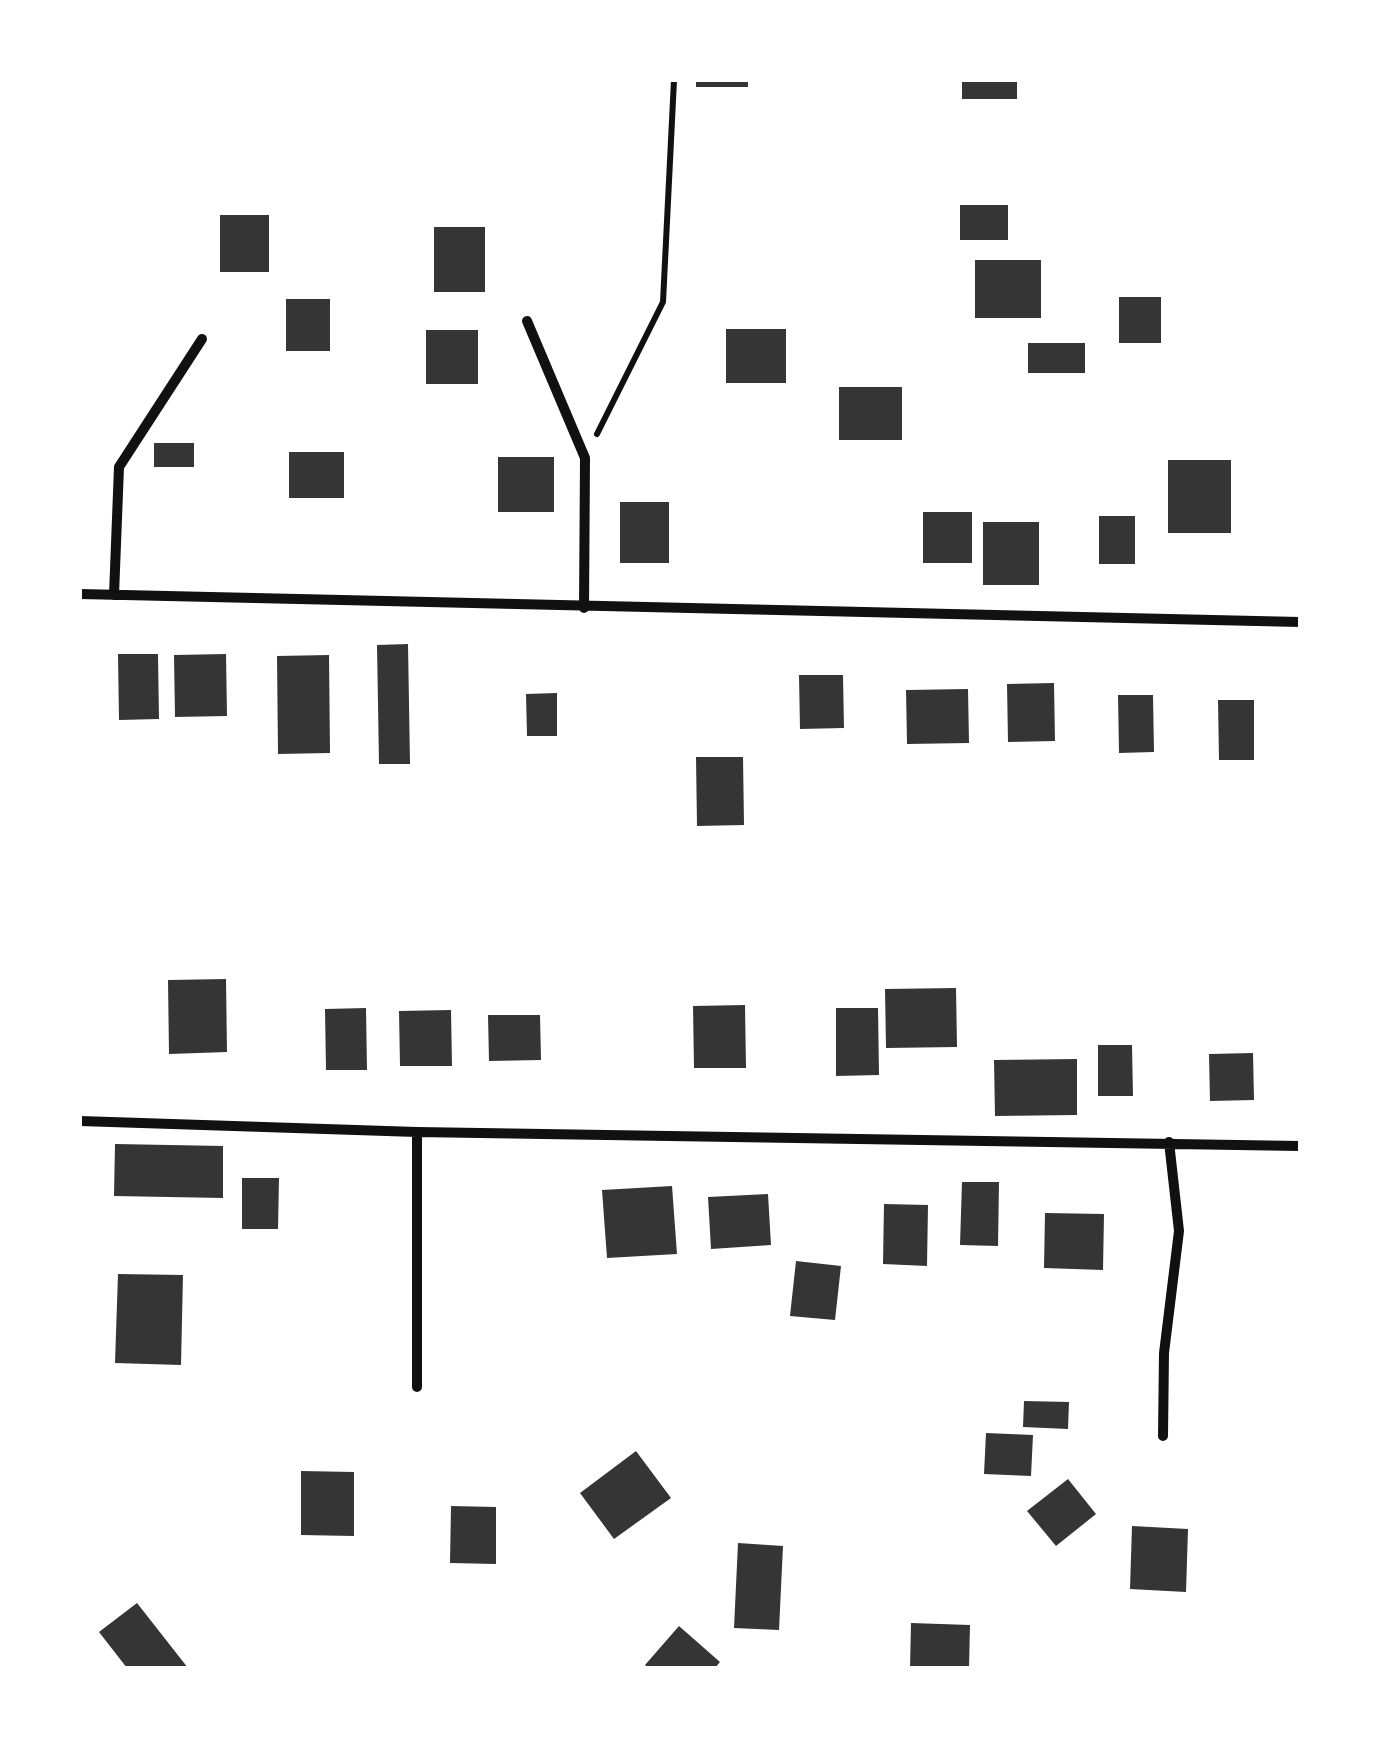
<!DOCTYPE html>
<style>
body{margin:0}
#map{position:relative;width:1380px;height:1748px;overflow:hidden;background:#fff;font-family:"Fira Sans",sans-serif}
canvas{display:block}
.frame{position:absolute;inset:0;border:82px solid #fff;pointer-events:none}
</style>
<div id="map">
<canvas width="1380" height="1748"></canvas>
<div class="frame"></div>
</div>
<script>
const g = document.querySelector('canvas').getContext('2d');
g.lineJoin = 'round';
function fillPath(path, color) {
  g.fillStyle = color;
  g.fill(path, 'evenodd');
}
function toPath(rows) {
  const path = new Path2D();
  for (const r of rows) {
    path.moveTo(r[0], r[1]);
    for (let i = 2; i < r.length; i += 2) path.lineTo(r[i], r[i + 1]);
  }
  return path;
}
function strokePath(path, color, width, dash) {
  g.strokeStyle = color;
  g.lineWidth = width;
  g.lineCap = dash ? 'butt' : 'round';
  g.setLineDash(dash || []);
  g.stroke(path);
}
const building = toPath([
 [696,80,748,80,748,87,696,87],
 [962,80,1017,80,1017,99,962,99],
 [960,205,1008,205,1008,240,960,240],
 [220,215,269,215,269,272,220,272],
 [434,227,485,227,485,292,434,292],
 [975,260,1041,260,1041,318,975,318],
 [1119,297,1161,297,1161,343,1119,343],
 [286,299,330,299,330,351,286,351],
 [726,329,786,329,786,383,726,383],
 [426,330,478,330,478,384,426,384],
 [1028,343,1085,343,1085,373,1028,373],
 [839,387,902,387,902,440,839,440],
 [154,443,194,443,194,467,154,467],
 [289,452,344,452,344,498,289,498],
 [498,457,554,457,554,512,498,512],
 [1168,460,1231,460,1231,533,1168,533],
 [620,502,669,502,669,563,620,563],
 [923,512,972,512,972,563,923,563],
 [1099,516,1135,516,1135,564,1099,564],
 [983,522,1039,522,1039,585,983,585],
 [408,644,410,764,379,764,377,645],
 [118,654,158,654,159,719,119,720],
 [226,654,227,716,175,717,174,655],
 [329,655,330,753,278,754,277,656],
 [799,675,843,675,844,728,800,729],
 [1054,683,1055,741,1008,742,1007,684],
 [968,689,969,743,907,744,906,690],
 [557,693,557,736,527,736,526,694],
 [1118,695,1153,695,1154,752,1119,753],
 [1218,700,1254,700,1254,760,1219,760],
 [696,757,743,757,744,825,697,826],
 [226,979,227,1052,169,1054,168,980],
 [956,988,957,1047,886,1048,885,989],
 [745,1005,746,1068,694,1068,693,1006],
 [366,1008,367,1070,326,1070,325,1009],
 [836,1008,878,1008,879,1075,836,1076],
 [451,1010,452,1066,400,1066,399,1011],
 [488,1015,540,1015,541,1060,489,1061],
 [1098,1045,1132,1045,1133,1096,1098,1096],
 [1253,1053,1254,1100,1210,1101,1209,1054],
 [1077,1059,1077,1115,995,1116,994,1060],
 [115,1144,223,1146,223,1198,114,1196],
 [242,1178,279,1178,278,1229,242,1229],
 [962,1182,999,1182,998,1246,960,1245],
 [672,1186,677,1254,607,1258,602,1190],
 [768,1194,771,1245,711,1249,708,1197],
 [884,1204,928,1205,927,1266,883,1264],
 [1045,1213,1104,1214,1103,1270,1044,1268],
 [796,1261,841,1266,835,1320,790,1316],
 [118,1274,183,1275,181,1365,115,1363],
 [1024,1401,1069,1402,1068,1429,1023,1427],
 [986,1433,1033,1435,1031,1476,984,1474],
 [636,1451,671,1498,614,1539,580,1493],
 [301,1471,354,1472,354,1536,301,1535],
 [1068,1479,1096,1514,1056,1546,1027,1511],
 [451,1506,496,1507,496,1564,450,1563],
 [1132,1526,1188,1529,1186,1592,1130,1589],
 [738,1543,783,1546,779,1630,734,1628],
 [137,1603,188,1668,127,1668,99,1632],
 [911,1623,970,1625,969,1668,910,1668],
 [679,1626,720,1662,715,1668,648,1668,645,1665]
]);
const path = toPath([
 [597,434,663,302,674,80]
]);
const minor = toPath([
 [527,321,585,458,584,608],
 [80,594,1300,622],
 [114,595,119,467,202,339],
 [80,1121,417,1132,1300,1146],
 [417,1132,417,1387],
 [1163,1436,1164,1353,1179,1231,1169,1142]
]);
fillPath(building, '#353535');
strokePath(path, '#111', 6);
strokePath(minor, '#111', 10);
</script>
